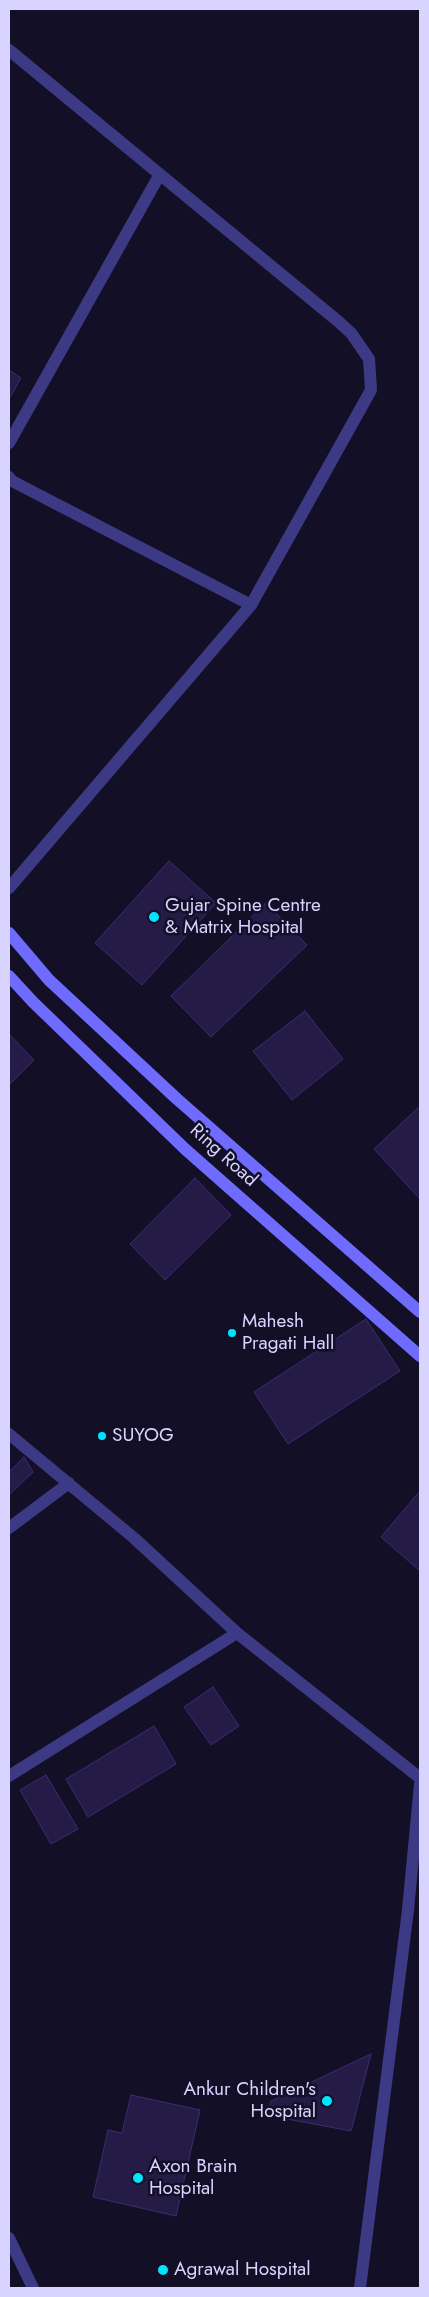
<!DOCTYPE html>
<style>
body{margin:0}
#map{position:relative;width:429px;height:2297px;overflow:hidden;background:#130f26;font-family:Jost,sans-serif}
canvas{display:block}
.frame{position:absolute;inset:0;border:10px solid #d9d4ff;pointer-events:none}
</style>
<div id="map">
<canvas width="429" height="2297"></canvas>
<div class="frame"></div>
</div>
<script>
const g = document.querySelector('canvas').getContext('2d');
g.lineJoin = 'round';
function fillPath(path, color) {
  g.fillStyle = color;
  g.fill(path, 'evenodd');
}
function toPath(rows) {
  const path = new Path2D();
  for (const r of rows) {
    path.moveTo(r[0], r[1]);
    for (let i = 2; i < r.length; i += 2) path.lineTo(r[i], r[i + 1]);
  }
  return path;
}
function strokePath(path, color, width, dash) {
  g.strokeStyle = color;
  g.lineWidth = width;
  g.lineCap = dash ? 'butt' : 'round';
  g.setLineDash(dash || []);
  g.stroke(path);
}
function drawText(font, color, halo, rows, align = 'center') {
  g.font = font + ' Jost,sans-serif';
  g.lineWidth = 5;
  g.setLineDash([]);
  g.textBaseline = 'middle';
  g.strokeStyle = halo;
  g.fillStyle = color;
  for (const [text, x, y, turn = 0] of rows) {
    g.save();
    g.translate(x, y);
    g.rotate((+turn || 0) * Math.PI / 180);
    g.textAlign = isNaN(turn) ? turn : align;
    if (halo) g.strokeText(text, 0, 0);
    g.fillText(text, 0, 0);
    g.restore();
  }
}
const building = toPath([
 [9,370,21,378,9,399,9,370],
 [169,861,216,903,142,985,95,943,169,861],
 [266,903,307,945,211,1037,171,996,266,903],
 [305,1011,343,1059,292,1100,253,1051,305,1011],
 [9,1034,34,1060,9,1085,9,1034],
 [420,1106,420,1199,374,1149,420,1106],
 [195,1178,231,1215,165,1280,130,1244,195,1178],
 [366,1319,400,1371,288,1444,254,1392,366,1319],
 [24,1457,33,1472,9,1495,9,1469,10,1471,24,1457],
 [420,1491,420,1571,381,1537,420,1491],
 [213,1687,239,1726,211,1745,184,1707,213,1687],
 [154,1726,176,1764,88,1817,66,1779,154,1726],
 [46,1775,78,1829,51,1844,20,1790,46,1775],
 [371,2054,351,2131,266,2115,271,2101,371,2054],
 [131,2095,200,2110,176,2216,93,2197,108,2130,122,2133,131,2095]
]);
const street = toPath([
 [9,50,339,322,351,333,369,359,371,390,251,605,9,888],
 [9,443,160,174],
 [9,477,12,481,251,605],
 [9,1434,134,1538,237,1633,420,1778],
 [9,1528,69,1483],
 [9,1776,237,1633],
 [9,2238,33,2288],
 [360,2288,408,1910,420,1784]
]);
const secondary = toPath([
 [9,933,49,980,177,1099,420,1312],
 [9,976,33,1002,185,1149,420,1356]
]);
const markers = [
 [154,917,6,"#00e5ff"],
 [232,1333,5,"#00e5ff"],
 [102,1436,5,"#00e5ff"],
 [327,2101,6,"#00e5ff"],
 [138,2178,6,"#00e5ff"],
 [163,2270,6,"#00e5ff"]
];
const poiNames = [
 ["Gujar Spine Centre",165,906],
 ["& Matrix Hospital",165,928],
 ["Mahesh",242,1322],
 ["Pragati Hall",242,1344],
 ["SUYOG",112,1436],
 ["Ankur Children's",316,2090,"right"],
 ["Hospital",316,2112,"right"],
 ["Axon Brain",149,2167],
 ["Hospital",149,2189],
 ["Agrawal Hospital",174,2270]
];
const streetNames = [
 ["Ring Road",223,1156,42]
];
fillPath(building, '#241b47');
strokePath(building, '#3b2d73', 1);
strokePath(street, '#3d3a85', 12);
strokePath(secondary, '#6f6bff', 12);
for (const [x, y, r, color] of markers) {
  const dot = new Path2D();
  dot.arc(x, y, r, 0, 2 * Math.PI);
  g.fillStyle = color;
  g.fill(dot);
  strokePath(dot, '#130f26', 2);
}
drawText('19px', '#d9d4ff', '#130f26', poiNames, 'left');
drawText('19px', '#d9d4ff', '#130f26', streetNames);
</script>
